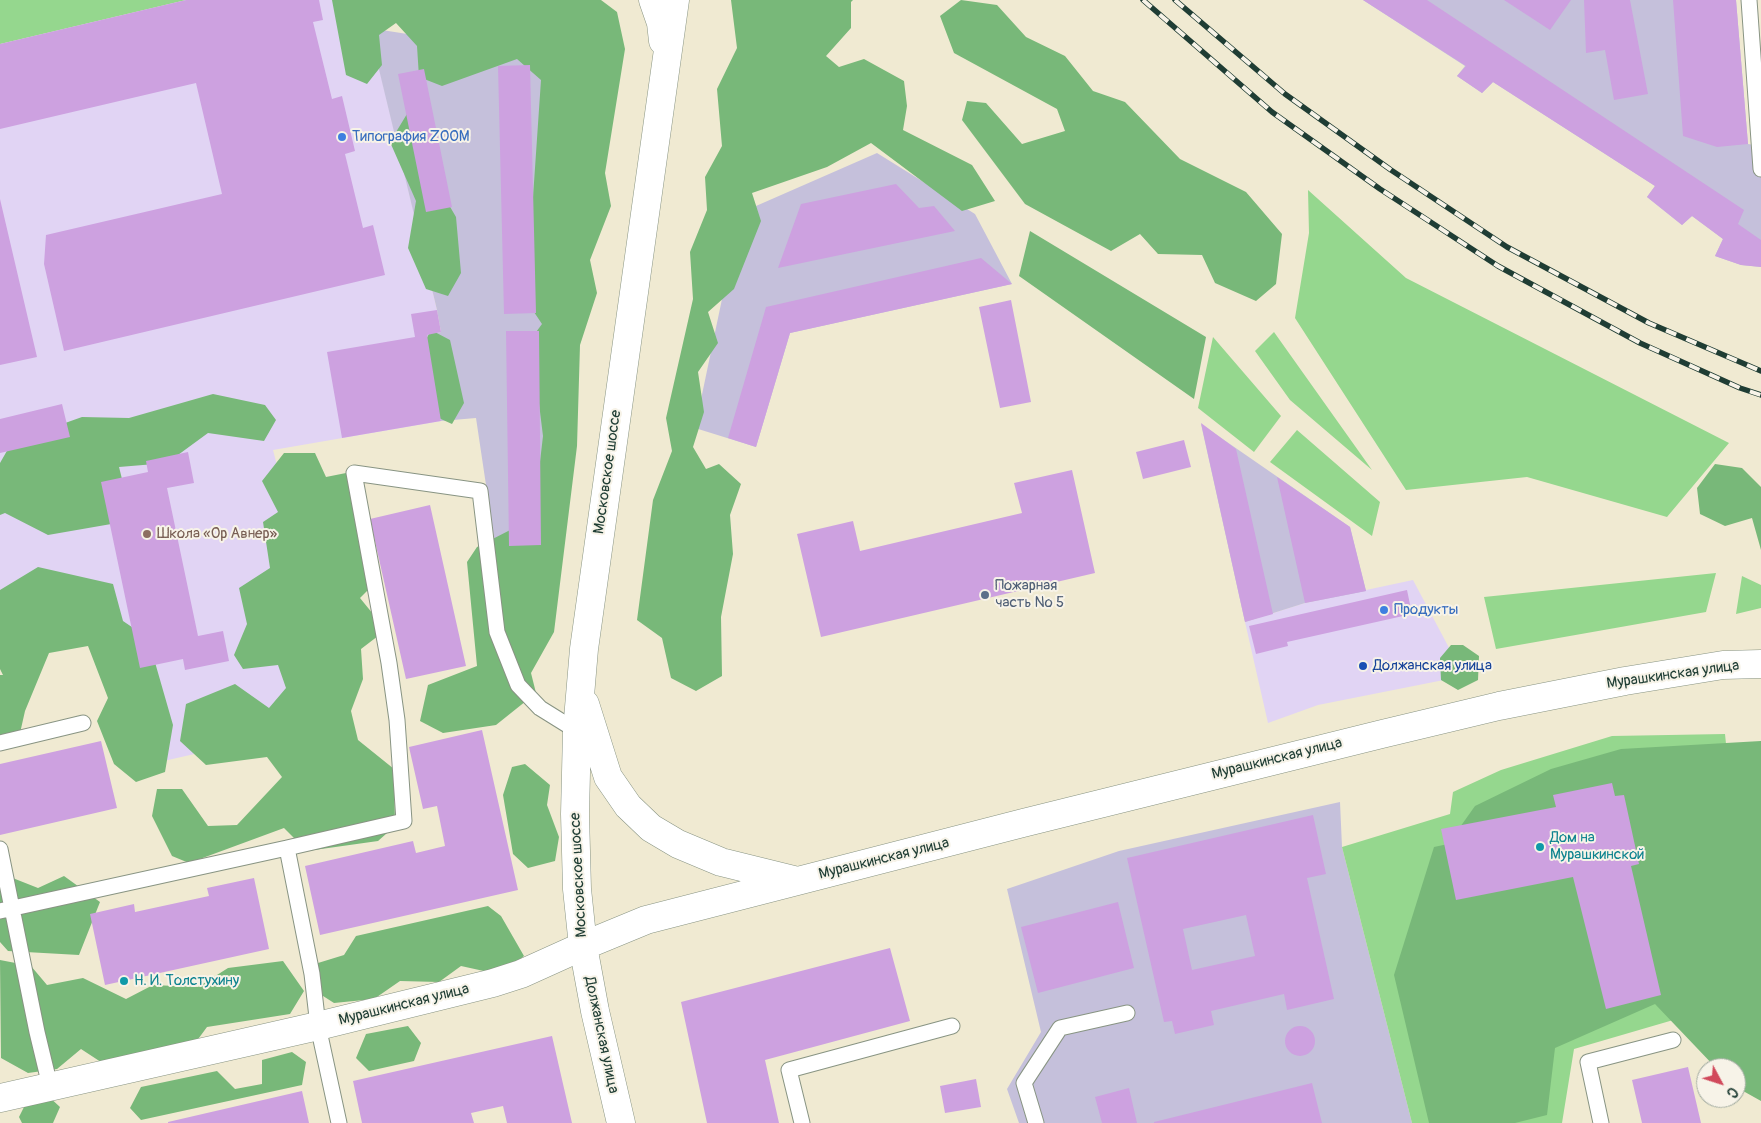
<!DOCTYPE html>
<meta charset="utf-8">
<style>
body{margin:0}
#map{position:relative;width:1761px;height:1123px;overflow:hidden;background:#f0ead2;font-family:Pangolin,sans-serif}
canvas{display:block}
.north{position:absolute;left:1696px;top:1058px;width:50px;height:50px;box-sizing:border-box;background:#f7f3e8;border:1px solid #a1aaa0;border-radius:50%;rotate:130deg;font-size:14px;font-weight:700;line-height:20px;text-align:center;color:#1f3d34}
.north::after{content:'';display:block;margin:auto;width:18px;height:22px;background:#d1495b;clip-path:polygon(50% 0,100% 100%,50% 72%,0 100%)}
</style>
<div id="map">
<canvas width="1761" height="1123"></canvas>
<div class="north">С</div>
</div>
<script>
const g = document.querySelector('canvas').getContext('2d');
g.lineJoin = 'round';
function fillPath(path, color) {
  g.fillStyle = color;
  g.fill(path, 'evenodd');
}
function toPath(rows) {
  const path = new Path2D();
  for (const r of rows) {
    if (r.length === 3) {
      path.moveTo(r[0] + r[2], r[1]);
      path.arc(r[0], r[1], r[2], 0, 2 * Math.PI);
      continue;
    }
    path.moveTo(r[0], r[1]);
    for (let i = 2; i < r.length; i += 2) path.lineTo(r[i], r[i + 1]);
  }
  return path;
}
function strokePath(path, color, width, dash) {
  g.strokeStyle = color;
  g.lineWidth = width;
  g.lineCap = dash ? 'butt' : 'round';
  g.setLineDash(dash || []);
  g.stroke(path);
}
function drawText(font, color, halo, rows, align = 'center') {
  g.font = font + ' Pangolin,sans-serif';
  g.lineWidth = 4;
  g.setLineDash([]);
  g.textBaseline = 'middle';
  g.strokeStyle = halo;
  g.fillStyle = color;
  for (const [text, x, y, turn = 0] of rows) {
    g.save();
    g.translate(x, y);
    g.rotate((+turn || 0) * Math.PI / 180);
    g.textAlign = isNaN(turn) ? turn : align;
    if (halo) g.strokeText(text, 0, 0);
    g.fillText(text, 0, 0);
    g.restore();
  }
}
const built = toPath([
 [186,0,363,0,437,310,441,332,427,336,441,421,273,450,343,720,142,766,97,603,0,622,0,44],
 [1413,580,1464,676,1318,705,1268,723,1245,622,1305,603]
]);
const industrial = toPath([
 [1363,0,1736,0,1748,144,1761,146,1761,267,1741,265,1715,256,1723,239,1692,216,1682,225,1647,197,1655,186,1493,82,1482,93,1457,76,1465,66],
 [369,28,548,56,548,555,496,552,476,418,441,421,427,335,441,332,437,310],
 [877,153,975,214,1012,284,790,333,756,447,695,428,740,213],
 [1201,424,1350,527,1366,591,1305,603,1245,622],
 [1340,802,1342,847,1412,1123,1019,1123,1007,1089,1041,1032,1007,889,1119,851]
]);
const green = toPath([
 [0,0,186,0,0,44],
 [1308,190,1406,278,1729,443,1667,517,1527,477,1406,490,1295,318,1309,233],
 [1274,332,1372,470,1290,400,1255,351],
 [1213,337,1281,416,1254,452,1198,408],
 [1297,430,1380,502,1372,536,1270,462],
 [1716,573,1706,612,1496,649,1484,597],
 [1742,576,1761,585,1761,608,1736,614],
 [1725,734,1752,997,1574,1049,1562,1123,1412,1123,1342,847,1450,814,1453,792,1501,770,1612,736]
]);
const forest = toPath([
 [332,0,601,0,617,12,625,49,605,173,611,206,590,260,597,293,580,345,577,446,554,632,531,673,536,693,496,725,443,733,420,721,428,685,477,666,467,562,477,547,516,527,532,531,543,436,531,339,542,324,526,300,541,80,517,59,442,86,419,77,417,46,396,23,379,35,382,65,367,84,346,75],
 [731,0,853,0,851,2,851,28,826,56,839,67,864,59,904,81,907,106,903,130,972,165,995,201,962,211,871,143,827,167,752,193,761,221,734,289,708,312,718,343,698,372,704,412,693,447,706,469,719,464,741,484,730,515,733,554,721,617,722,676,696,691,671,678,662,638,637,620,653,500,672,451,666,418,693,299,690,252,707,210,705,177,722,146,717,89,737,48],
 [961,0,997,5,1026,37,1065,56,1093,91,1125,102,1180,159,1246,192,1282,234,1276,284,1256,301,1215,283,1202,255,1158,254,1140,234,1111,251,1025,204,962,120,967,101,986,103,1022,144,1065,131,1057,109,954,53,940,16],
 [410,109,442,193,456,217,461,273,448,296,426,289,408,248,416,201,390,142],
 [1030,231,1206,337,1194,399,1019,276],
 [431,330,450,340,464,403,452,424,432,415,417,357],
 [213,394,265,405,276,420,264,441,208,433,167,463,119,467,127,499,117,523,48,535,5,513,0,515,0,463,12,442,82,417,129,418],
 [284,453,315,453,326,477,346,473,365,491,377,581,360,598,373,614,378,636,361,649,363,679,351,711,358,740,394,769,395,826,378,841,307,851,284,828,189,863,172,856,152,816,157,789,182,789,208,826,237,825,282,777,267,757,206,765,180,741,186,704,235,684,269,708,286,688,278,665,243,669,234,655,247,624,239,588,270,568,263,522,278,512,262,481],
 [1715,464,1742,468,1761,487,1761,550,1752,518,1725,526,1700,514,1697,488],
 [38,567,113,584,123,621,148,638,173,725,165,772,136,782,114,764,97,721,108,698,88,646,49,653,25,711,18,742,0,750,0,675,3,675,0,669,0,590],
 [1451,645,1463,645,1479,656,1478,680,1458,690,1441,680,1440,658],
 [1761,741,1761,1101,1736,1087,1736,1068,1716,1068,1655,1004,1555,1048,1547,1115,1515,1123,1429,1123,1394,975,1434,847,1448,844,1475,806,1551,769,1621,749],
 [525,764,550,785,547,805,559,837,555,861,528,868,513,854,503,795,512,767],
 [0,873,38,888,64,876,100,902,79,955,8,951,0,942],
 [488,906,501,916,524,956,502,975,461,966,439,982,400,981,374,999,334,1003,309,987,318,963,344,955,356,936],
 [0,960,31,966,47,985,83,978,126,999,153,985,198,987,228,968,283,961,304,991,290,1014,207,1027,193,1046,107,1066,81,1049,57,1069,28,1073,1,1058],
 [408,1026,421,1043,414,1061,369,1071,356,1058,366,1034],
 [292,1052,306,1062,302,1085,141,1120,130,1108,141,1087,217,1071,235,1089,262,1084,262,1060],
 [47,1095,60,1107,53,1123,22,1123,19,1117,27,1101]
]);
const building = toPath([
 [186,0,319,0,323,20,313,22,332,99,342,96,355,151,345,154,363,228,373,225,385,275,64,351,44,264,46,235,222,194,196,83,0,129,0,44],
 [1363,0,1427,0,1744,210,1738,224,1761,240,1761,267,1741,265,1715,256,1723,239,1692,216,1682,225,1647,197,1655,186,1493,82,1482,93,1457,76,1466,66],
 [1504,0,1571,0,1550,30],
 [1584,0,1630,0,1648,94,1614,100,1605,50,1586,53],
 [1673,0,1736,0,1748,144,1717,147,1683,136],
 [530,65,536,313,504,314,498,66],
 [424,69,452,207,426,212,398,74],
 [896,184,919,208,934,206,955,231,778,268,801,204],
 [0,199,37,357,0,365],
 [981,258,1012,284,790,333,756,447,728,438,766,307],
 [1011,300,1031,402,1000,408,979,307],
 [437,310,441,332,427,335,441,421,342,438,327,352,415,337,411,314],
 [506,331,539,331,541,545,509,546],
 [62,404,70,437,0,453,0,419],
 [1201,423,1236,449,1273,614,1245,622],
 [1184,440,1191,467,1143,479,1136,452],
 [188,452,194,483,167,488,198,636,223,631,229,661,185,670,183,659,140,668,101,482,148,472,146,461],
 [1072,470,1095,573,821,637,797,534,853,521,860,551,1022,513,1014,483],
 [1277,477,1350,527,1366,591,1305,603],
 [430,505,466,666,406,679,370,519],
 [1407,590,1412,614,1287,642,1288,646,1256,654,1249,626],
 [482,730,518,890,320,935,305,866,413,841,416,853,445,846,437,806,423,809,409,747],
 [101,741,117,808,0,835,0,764],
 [1612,783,1615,796,1624,795,1639,864,1631,866,1661,995,1606,1009,1573,877,1456,900,1441,829,1556,807,1553,795],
 [1313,815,1326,874,1307,878,1334,999,1287,1010,1284,994,1211,1011,1214,1025,1175,1034,1172,1021,1164,1022,1127,858],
 [1246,915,1255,956,1192,970,1183,929],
 [254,878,269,949,105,985,90,914,134,904,135,912,209,896,207,888],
 [1118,902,1134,968,1038,993,1021,927],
 [890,948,910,1021,765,1060,779,1123,707,1123,681,1002],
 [1300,1041,15],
 [552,1036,572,1123,507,1123,503,1106,471,1113,474,1123,362,1123,353,1081],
 [1688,1067,1701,1123,1642,1123,1632,1080],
 [976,1079,981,1107,945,1113,940,1086],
 [1312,1083,1322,1123,1154,1123,1154,1122],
 [1129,1088,1137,1123,1102,1123,1095,1097],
 [302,1091,309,1123,168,1123,168,1122]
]);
const service = toPath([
 [1749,0,1761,169],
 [0,743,83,723],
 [287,848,404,821,397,720,389,663,354,473,480,491,497,632,518,685,540,708,577,731],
 [0,849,37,1032,50,1086],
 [0,911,287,848,312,974,318,1026,339,1123],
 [802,1123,789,1070,952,1026],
 [1036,1123,1024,1083,1060,1028,1127,1013],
 [1601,1123,1588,1062,1673,1040]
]);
const tertiary = toPath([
 [0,1098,318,1026,493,983,521,974,583,946]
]);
const secondary = toPath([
 [653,0,661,23,663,41],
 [585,704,608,777,628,806,651,828,678,844,721,862,794,880],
 [583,946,646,920,1023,823,1382,734,1499,706,1625,681,1723,665,1761,664],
 [621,1123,595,1011,583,946,577,889,575,814,577,731,584,649,675,0]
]);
const rail = toPath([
 [1143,0,1272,112,1380,189,1498,266,1640,343,1740,388,1761,395],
 [1175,0,1285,94,1391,170,1507,247,1649,323,1761,371]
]);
const markers = [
 [342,137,5,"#3f7fe0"],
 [147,534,5,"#8d6e63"],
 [985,595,5,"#5c6f8a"],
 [1384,610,5,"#3f7fe0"],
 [1363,666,5,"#1a4fb4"],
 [1540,847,5,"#0f9aa8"],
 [124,981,5,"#0f9aa8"]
];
const shopNames = [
 ["Типография ZOOM",352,137],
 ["Продукты",1394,610]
];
const streetNames = [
 ["Московское шоссе",608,472,-82],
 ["Мурашкинская улица",1673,675,-8],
 ["Мурашкинская улица",1277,759,-14],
 ["Мурашкинская улица",884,859,-14],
 ["Московское шоссе",579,875,-93],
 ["Мурашкинская улица",404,1005,-14],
 ["Должанская улица",601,1035,78]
];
const educationNames = [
 ["Школа «Ор Авнер»",157,534]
];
const serviceNames = [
 ["Пожарная",995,586],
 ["часть № 5",995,603]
];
const transitNames = [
 ["Должанская улица",1373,666]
];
const cultureNames = [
 ["Дом на",1550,838],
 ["Мурашкинской",1550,855],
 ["Н. И. Толстухину",134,981]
];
fillPath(built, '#e1d4f4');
fillPath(industrial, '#c5c0db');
fillPath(green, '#95d78e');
fillPath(forest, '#78b879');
fillPath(building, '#cda1e0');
strokePath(service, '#889483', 17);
strokePath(tertiary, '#889483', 29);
strokePath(secondary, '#889483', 29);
strokePath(service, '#fff', 15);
strokePath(tertiary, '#fff', 28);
strokePath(secondary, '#fff', 28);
strokePath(rail, '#1f3d34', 5.5);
strokePath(rail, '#f7f3e8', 4, [11]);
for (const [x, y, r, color] of markers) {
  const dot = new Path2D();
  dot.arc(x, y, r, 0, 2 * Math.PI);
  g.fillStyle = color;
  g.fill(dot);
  strokePath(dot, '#f7f3e8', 2);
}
drawText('15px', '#366cbe', '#f7f3e8', shopNames, 'left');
drawText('15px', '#1f3d34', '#f7f3e8', streetNames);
drawText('15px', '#785e54', '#f7f3e8', educationNames, 'left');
drawText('15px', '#4e5e75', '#f7f3e8', serviceNames, 'left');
drawText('15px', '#164399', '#f7f3e8', transitNames, 'left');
drawText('15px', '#0d838f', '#f7f3e8', cultureNames, 'left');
</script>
